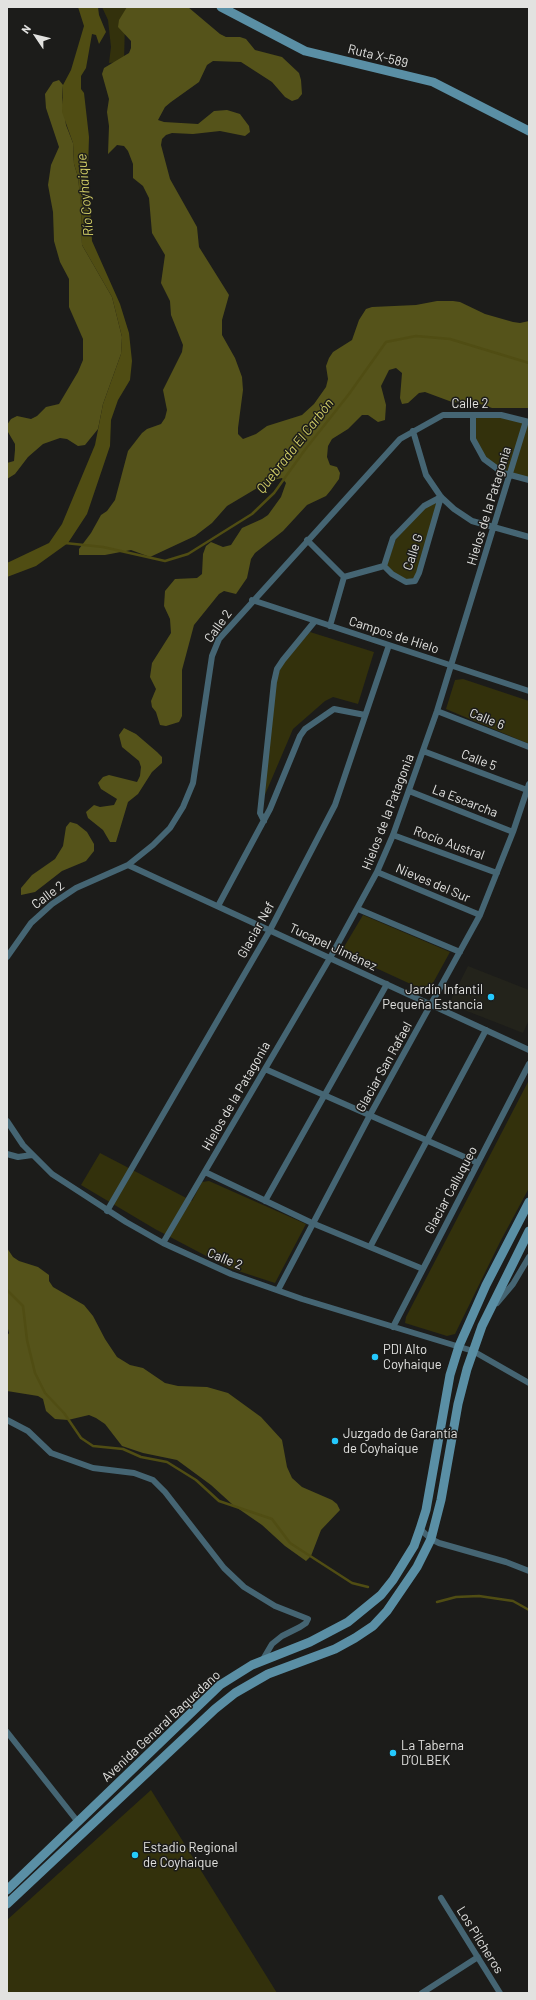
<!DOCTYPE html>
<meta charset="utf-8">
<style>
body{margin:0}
#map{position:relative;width:536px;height:2000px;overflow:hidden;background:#1c1c1a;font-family:Barlow,sans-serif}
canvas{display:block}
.frame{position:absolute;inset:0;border:8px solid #e2e2e0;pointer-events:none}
.north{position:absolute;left:16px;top:16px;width:40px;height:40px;-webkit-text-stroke:3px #1c1c1a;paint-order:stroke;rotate:305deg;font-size:11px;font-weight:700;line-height:16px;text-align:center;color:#e2e2e0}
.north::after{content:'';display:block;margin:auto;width:14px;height:18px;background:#e2e2e0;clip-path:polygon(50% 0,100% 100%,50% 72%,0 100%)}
</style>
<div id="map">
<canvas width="536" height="2000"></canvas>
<div class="frame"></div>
<div class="north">N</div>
</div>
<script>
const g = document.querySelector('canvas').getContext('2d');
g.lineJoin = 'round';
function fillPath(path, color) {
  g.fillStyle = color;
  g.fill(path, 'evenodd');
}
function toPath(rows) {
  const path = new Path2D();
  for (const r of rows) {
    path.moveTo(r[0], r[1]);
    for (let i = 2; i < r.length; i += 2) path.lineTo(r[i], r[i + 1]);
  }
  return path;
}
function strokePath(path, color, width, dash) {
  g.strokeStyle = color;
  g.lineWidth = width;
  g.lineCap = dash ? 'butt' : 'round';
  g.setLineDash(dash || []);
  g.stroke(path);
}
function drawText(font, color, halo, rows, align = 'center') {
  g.font = font + ' Barlow,sans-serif';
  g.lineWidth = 3;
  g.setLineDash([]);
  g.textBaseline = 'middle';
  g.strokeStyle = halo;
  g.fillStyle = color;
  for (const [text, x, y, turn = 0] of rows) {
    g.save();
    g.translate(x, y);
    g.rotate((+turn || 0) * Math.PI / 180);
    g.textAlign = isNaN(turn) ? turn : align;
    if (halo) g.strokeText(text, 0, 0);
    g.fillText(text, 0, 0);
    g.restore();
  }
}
const built = toPath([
 [468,966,529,990,529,1020,523,1033,449,1004]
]);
const green = toPath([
 [102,7,140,7,125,21,124,62,109,63,111,47,108,20],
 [500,417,524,422,509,473,492,465,482,453,476,441,475,418],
 [528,423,529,423,529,478,512,473],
 [438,501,418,572,414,578,406,580,393,573,386,566,396,539,425,507],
 [310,632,374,652,358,704,333,697,325,701,293,729,264,797,275,686,281,665],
 [463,679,529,701,529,744,446,709,455,680],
 [363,915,450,952,428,992,341,952],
 [529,1080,529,1188,500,1242,455,1334,447,1336,405,1323,406,1317],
 [100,1153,192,1201,202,1182,209,1181,306,1224,275,1283,229,1268,155,1229,81,1185],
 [151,1790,277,1993,7,1993,7,1920]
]);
const forest = toPath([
 [127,7,188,7,220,34,226,37,240,37,246,39,255,50,282,57,299,73,301,80,302,94,298,99,292,101,285,97,272,82,241,62,213,61,207,65,199,82,171,102,165,107,158,120,164,122,198,124,214,111,227,110,240,114,249,126,250,132,245,136,220,131,193,134,172,133,166,135,162,139,161,145,170,179,197,227,199,247,229,295,222,320,222,335,235,358,242,377,243,390,238,428,238,434,243,439,256,434,267,426,302,415,314,404,326,387,328,379,326,366,329,358,333,352,352,340,359,320,366,309,372,307,416,305,437,301,453,301,460,302,485,314,513,322,520,323,529,321,529,408,492,408,480,404,452,402,425,392,419,393,408,403,402,404,400,398,402,373,396,368,389,370,381,386,386,405,385,420,378,422,368,415,362,415,348,429,332,439,328,446,327,457,330,465,337,467,340,473,339,479,331,490,326,496,307,505,283,531,255,553,251,559,247,578,236,594,224,591,219,594,194,625,182,670,182,716,179,722,166,726,160,725,156,712,152,707,151,701,156,689,150,677,152,663,171,633,170,619,164,606,165,591,175,579,197,578,202,574,203,554,206,546,211,542,223,547,231,545,242,528,262,519,268,515,281,497,286,483,282,478,269,481,227,506,212,523,195,536,150,557,131,550,105,555,79,555,79,549,91,533,101,515,107,511,115,500,128,451,142,433,147,429,161,424,165,418,167,410,163,390,182,352,183,345,171,315,170,301,161,283,165,255,152,233,149,198,143,186,133,178,133,164,128,151,124,146,117,145,108,154,109,126,107,112,109,99,102,74,104,68,129,53,131,48,131,41,118,27,119,20],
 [59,80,63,85,62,98,66,125,73,143,74,164,78,177,81,205,82,245,112,297,122,337,121,354,103,404,98,429,85,445,78,446,67,439,60,438,43,444,28,457,15,474,7,479,7,463,14,461,15,450,15,444,8,432,7,425,11,419,17,416,31,419,37,416,46,407,59,404,78,372,83,360,83,339,69,307,69,279,60,262,54,241,53,212,48,185,51,165,59,147,46,108,45,94,53,82],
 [124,728,136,734,157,752,162,757,162,763,152,772,138,794,128,802,116,842,110,842,103,830,88,818,86,812,94,805,100,807,114,805,117,799,101,789,98,783,103,777,109,775,137,782,140,776,141,767,139,761,122,747,119,735],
 [70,822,77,824,87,832,94,844,94,851,86,861,62,871,35,892,21,895,21,888,32,875,55,859,63,846,66,827],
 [7,1248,13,1257,19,1261,38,1267,49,1275,49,1281,53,1287,84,1305,93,1316,105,1339,117,1357,130,1365,143,1368,165,1383,178,1386,207,1387,228,1393,261,1417,282,1440,287,1467,292,1478,302,1487,332,1500,337,1504,340,1510,321,1530,311,1556,306,1561,285,1546,262,1525,233,1505,211,1485,177,1460,143,1453,122,1446,105,1424,96,1418,89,1415,68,1420,55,1419,46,1411,43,1399,38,1396,7,1391,7,1336,9,1333,7,1325]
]);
const water = toPath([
 [78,7,98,7,99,15,106,32,99,44,96,35,92,34,86,68,81,76,81,89,84,93,89,137,88,168,92,241,120,304,129,333,132,361,130,380,118,400,111,420,110,446,87,514,68,543,36,566,7,577,7,563,49,543,62,524,95,445,103,404,121,354,122,337,112,297,82,245,81,205,78,177,74,164,73,143,62,112,63,85,71,70,84,26]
]);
const stream = toPath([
 [65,543,103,547,165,561,188,554,252,514,274,493,304,451,349,394,386,342,416,336,450,339,529,363],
 [7,1290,23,1306,27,1340,35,1373,45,1393,64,1413,81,1438,93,1446,123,1449,141,1457,167,1462,196,1480,219,1501,272,1519,290,1543,352,1583,368,1587],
 [437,1602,456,1597,479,1596,513,1601,529,1610]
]);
const street = toPath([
 [473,415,473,439,484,459,503,473,529,480],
 [413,431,426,475,441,497,454,509,472,521,529,537],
 [441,497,419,573,415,581,406,582,392,574,384,566,393,538,424,506,441,497],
 [307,540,344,577,330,626],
 [344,577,384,566],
 [252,600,529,691],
 [437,711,529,747],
 [423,751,527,790],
 [409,791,513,832],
 [264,821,260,813,274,682,277,669,283,660,315,621],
 [393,835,497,873],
 [128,865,529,1050],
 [377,872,480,915],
 [218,906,270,809,300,736,305,729,334,709,365,715],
 [358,909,460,952],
 [7,957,31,923,52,904,76,888,128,865,153,845,170,828,183,807,193,783,212,656,219,639,400,439,443,415,501,415,529,422],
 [265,1069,478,1163],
 [7,1121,23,1145,52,1174,126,1222,163,1243,231,1274,302,1299,473,1351,529,1383],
 [7,1154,18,1157,32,1155],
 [205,1172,312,1223,423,1269],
 [265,1201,387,984],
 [107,1211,270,930,335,805,389,645],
 [163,1243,330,958,377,872,393,835,437,711,526,421],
 [370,1247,486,1030],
 [278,1290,370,1115,480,915,513,832,529,784],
 [497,1303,513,1284,529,1257],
 [393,1327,529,1064],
 [7,1420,28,1431,51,1453,93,1468,134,1473,153,1480,165,1492,224,1568,244,1587,275,1606,308,1619,306,1623,300,1627,282,1636,272,1644,262,1661],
 [420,1529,431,1539,439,1543,506,1562,529,1571],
 [7,1732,78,1822],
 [441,1898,500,1993],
 [422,1993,478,1957]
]);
const secondary = toPath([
 [221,7,305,51,433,82,529,131],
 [7,1890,220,1685,252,1665,310,1642,348,1622,381,1595,393,1580,414,1546,420,1529,426,1510,450,1375,459,1346,486,1285,529,1202],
 [7,1904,215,1709,235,1693,268,1674,335,1649,355,1638,373,1626,387,1611,417,1567,431,1539,441,1500,458,1404,467,1369,482,1326,529,1231]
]);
const markers = [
 [491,997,4,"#24c9fe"],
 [375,1357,4,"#24c9fe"],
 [335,1441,4,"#24c9fe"],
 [393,1753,4,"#24c9fe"],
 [135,1855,4,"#24c9fe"]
];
const streetNames = [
 ["Ruta X-589",378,56,14],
 ["Calle 2",470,404],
 ["Hielos de la Patagonia",489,506,-73],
 ["Calle G",413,552,-72],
 ["Calle 2",218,626,-54],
 ["Campos de Hielo",394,635,18],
 ["Calle 6",487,719,22],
 ["Calle 5",479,760,21],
 ["La Escarcha",465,801,21],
 ["Hielos de la Patagonia",388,812,-69],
 ["Rocío Austral",449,843,20],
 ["Nieves del Sur",433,883,23],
 ["Calle 2",48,895,-37],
 ["Glaciar Nef",256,930,-61],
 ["Tucapel Jiménez",333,947,25],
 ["Glaciar San Rafael",384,1067,-61],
 ["Hielos de la Patagonia",236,1096,-60],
 ["Glaciar Calluqueo",451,1190,-62],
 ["Calle 2",225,1259,22],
 ["Avenida General Baquedano",161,1726,-43],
 ["Los Pilcheros",480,1940,58]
];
const poiNames = [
 ["Jardín Infantil",483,990,"right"],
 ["Pequeña Estancia",483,1005,"right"],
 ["PDI Alto",383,1350],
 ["Coyhaique",383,1365],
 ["Juzgado de Garantía",343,1434],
 ["de Coyhaique",343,1449],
 ["La Taberna",401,1746],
 ["D’OLBEK",401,1761],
 ["Estadio Regional",143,1848],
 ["de Coyhaique",143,1863]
];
const waterNames = [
 ["Río Coyhaique",85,195,-95],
 ["Quebrada El Carbón",295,446,-52]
];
fillPath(built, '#23231b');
fillPath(green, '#33310c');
fillPath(forest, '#55531a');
fillPath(water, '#504d13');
strokePath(stream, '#504d13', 2.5);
strokePath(street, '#456573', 6);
strokePath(secondary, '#5a8fa5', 9);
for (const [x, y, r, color] of markers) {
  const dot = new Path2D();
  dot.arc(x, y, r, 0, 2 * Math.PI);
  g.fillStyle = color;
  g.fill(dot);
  strokePath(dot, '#1c1c1a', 1.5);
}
drawText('13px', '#e2e2e0', '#1c1c1a', streetNames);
drawText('13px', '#e2e2e0', '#1c1c1a', poiNames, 'left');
drawText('italic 14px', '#cfcb64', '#1c1c1a', waterNames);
</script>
